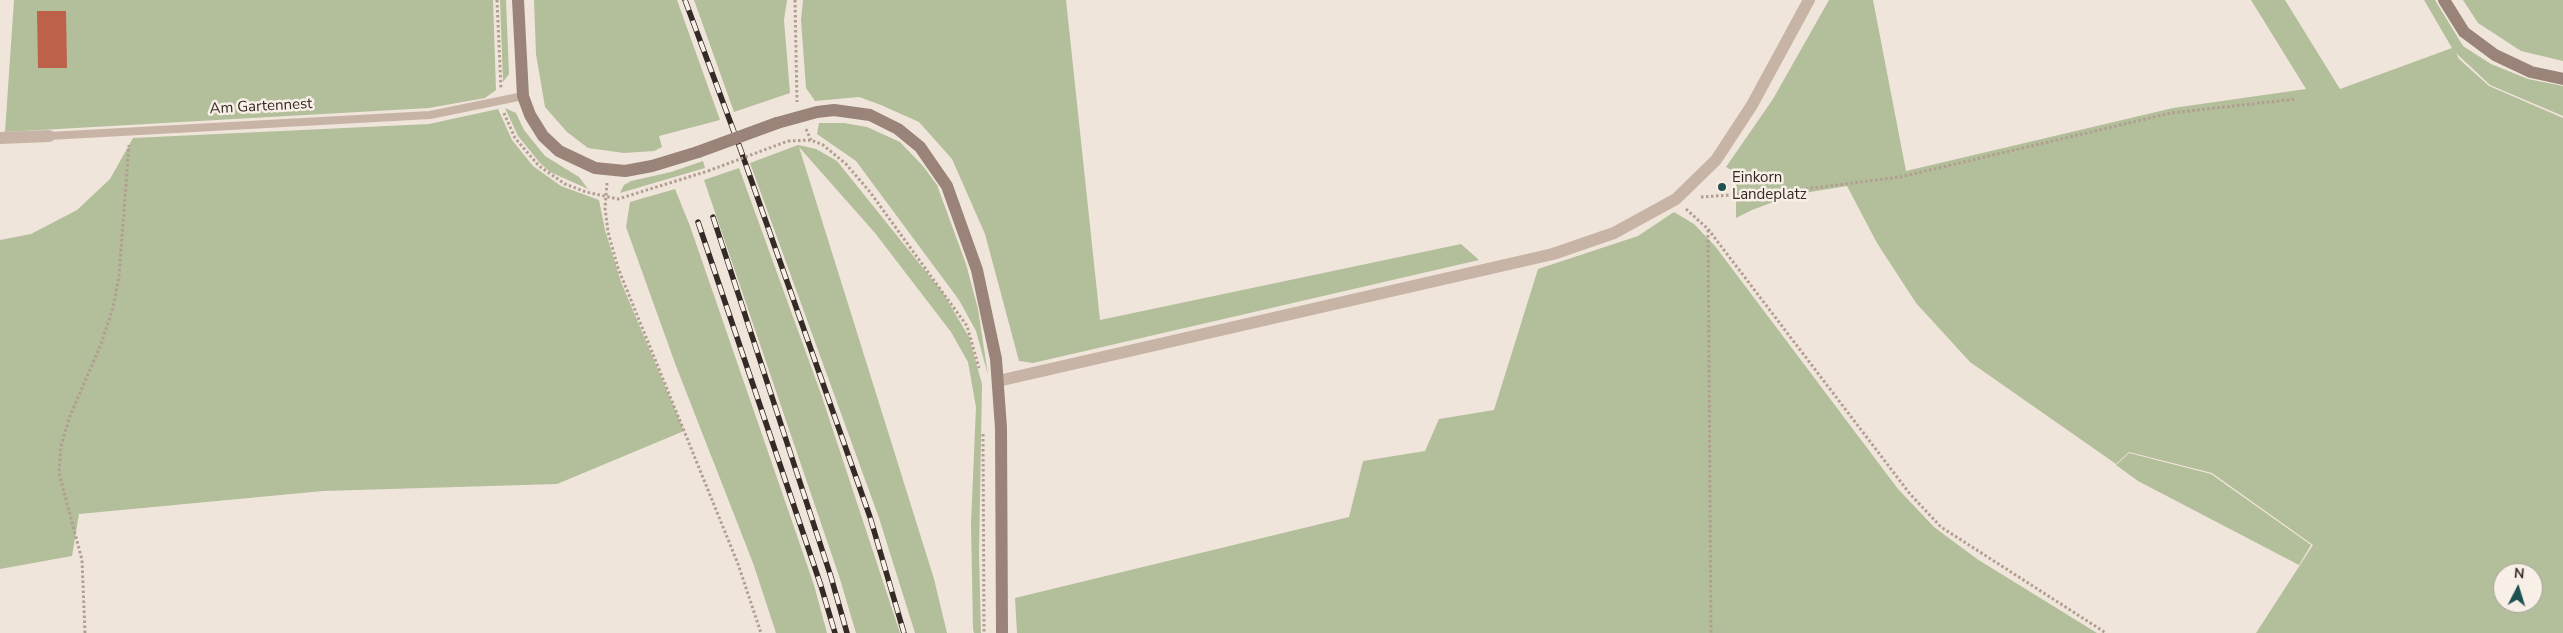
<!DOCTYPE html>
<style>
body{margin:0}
#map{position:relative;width:2563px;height:633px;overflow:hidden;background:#f0e5da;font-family:"Nunito Sans",sans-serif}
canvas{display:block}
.north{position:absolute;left:2493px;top:563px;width:50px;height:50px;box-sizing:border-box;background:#f8efe6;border:1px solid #aaa19a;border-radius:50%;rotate:5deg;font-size:14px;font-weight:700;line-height:20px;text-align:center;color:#342b27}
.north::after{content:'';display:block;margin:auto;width:18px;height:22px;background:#1f5152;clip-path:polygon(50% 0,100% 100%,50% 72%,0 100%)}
</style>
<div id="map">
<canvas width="2563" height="633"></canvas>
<div class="north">N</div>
</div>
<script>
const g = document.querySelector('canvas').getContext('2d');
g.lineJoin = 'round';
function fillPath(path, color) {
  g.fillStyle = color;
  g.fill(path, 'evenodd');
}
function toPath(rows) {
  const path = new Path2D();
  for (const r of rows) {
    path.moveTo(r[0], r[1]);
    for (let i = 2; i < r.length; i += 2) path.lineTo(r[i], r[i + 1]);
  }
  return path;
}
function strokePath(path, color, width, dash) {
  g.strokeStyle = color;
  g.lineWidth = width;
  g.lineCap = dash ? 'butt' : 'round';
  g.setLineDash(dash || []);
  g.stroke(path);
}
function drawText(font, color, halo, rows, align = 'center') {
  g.font = font + ' "Nunito Sans",sans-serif';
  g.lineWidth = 5;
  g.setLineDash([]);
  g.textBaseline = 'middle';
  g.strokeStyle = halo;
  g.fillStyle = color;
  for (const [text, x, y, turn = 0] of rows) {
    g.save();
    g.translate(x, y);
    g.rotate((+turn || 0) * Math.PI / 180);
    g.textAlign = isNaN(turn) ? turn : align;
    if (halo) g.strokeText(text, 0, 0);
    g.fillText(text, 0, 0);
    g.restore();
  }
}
const green = toPath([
 [14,0,493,0,496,90,485,98,429,108,5,132],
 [500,0,506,0,509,74,503,82],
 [534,0,677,0,720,120,659,136,662,147,654,151,624,153,588,148,567,132,545,107,536,54],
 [694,0,787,0,784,20,790,93,734,112],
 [803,0,1066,0,1100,320,1461,244,1479,260,1033,363,1019,361,985,234,952,159,919,122,881,105,859,97,815,101,806,88,801,20],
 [1829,0,1873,0,1906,171,2173,108,2306,89,2251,0,2285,0,2340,89,2452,48,2424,0,2435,0,2463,46,2491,64,2528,79,2563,86,2563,116,2490,85,2456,53,2459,59,2489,86,2563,118,2563,633,2256,633,2313,545,2212,473,2129,452,2116,464,1970,362,1916,303,1877,243,1847,186,1792,195,1752,210,1736,218,1736,173,1726,167,1773,99],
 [2503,573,2533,573,2533,603,2503,603],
 [2463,0,2563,0,2563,61,2521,51,2478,23],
 [505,108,516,113,524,130,545,156,579,177,588,189,550,172,540,163,518,136],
 [498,109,512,140,533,166,561,186,599,200,605,230,621,282,684,431,557,484,323,491,79,514,72,556,0,569,0,240,31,234,77,210,110,179,133,138,429,124],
 [819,123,844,123,867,127,900,142,923,166,937,185,966,264,978,309,988,375,976,331,959,300,856,161,817,134],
 [798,145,816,149,837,161,943,293,969,337,982,384,979,554,981,633,974,633,973,629,971,523,976,407,968,362,951,332,875,233,799,147,934,579,947,633,915,633,879,518,750,163],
 [703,161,705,168,620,193,624,185,631,181,671,172],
 [739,168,821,394,900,633,856,633,840,579,704,180],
 [675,189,690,226,814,585,827,633,776,633,753,563,676,366,626,227,630,202],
 [1674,212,1694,224,1715,246,1898,489,1934,527,1977,559,2097,633,1017,633,1015,598,1349,517,1363,461,1425,451,1439,419,1494,410,1538,269,1638,236],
 [2129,453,2211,474,2311,545,2299,565,2138,481,2116,465]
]);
const building = toPath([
 [37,11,66,11,67,68,38,68]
]);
const path = toPath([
 [497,0,501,89],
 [795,0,797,102],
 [504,113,515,138,539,166,565,184,586,192,618,199,708,171],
 [806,129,811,140],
 [788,141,811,140,823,145,846,164,870,192,967,326,979,368],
 [607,183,605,208,608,232,618,268,738,564,761,633],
 [1701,197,1789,191,1900,177,2171,113,2296,99],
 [1686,209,1708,229,1910,494,1941,527,2106,633],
 [1708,230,1711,633],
 [983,434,984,633],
 [85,633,82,560,59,473,61,446,70,416,101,344,113,308,119,276,129,145]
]);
const lane = toPath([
 [49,136,430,115,523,96]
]);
const street = toPath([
 [0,138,49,136],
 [998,381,1553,254,1614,233,1676,199,1716,160,1752,105,1809,0]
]);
const secondary = toPath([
 [518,0,523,96,530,115,543,136,559,151,595,168,625,171,652,166,698,152],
 [2444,0,2464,32,2495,55,2531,72,2563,79],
 [777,123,817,112,834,110,870,115,898,129,920,147,947,186,977,270,996,359,1001,428,1002,633]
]);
const rail = toPath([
 [685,0,740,148,870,517,904,633],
 [713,217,831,577,847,633],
 [698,222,821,586,835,633]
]);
const pathBridge = toPath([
 [708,171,788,141]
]);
const secondaryBridge = toPath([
 [698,152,777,123]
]);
const markers = [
 [1722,187,5,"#1f5152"]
];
const streetNames = [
 ["Am Gartennest",261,107,-3]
];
const poiNames = [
 ["Einkorn",1732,178],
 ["Landeplatz",1732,195]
];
fillPath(green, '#b3be9b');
fillPath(building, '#be614a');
strokePath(path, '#b29e91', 3, [2.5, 2.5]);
strokePath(lane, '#c7b4a7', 8);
strokePath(street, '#c7b4a7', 12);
strokePath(secondary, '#9a8379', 12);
strokePath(rail, '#342b27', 5.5);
strokePath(rail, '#f8efe6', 4, [11]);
strokePath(pathBridge, '#b29e91', 3, [2.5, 2.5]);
strokePath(secondaryBridge, '#9a8379', 12);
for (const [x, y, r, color] of markers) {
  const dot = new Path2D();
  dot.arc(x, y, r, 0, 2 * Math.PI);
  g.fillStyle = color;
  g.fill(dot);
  strokePath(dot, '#f8efe6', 2);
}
drawText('15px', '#342b27', '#f8efe6', streetNames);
drawText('15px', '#342b27', '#f8efe6', poiNames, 'left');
</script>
